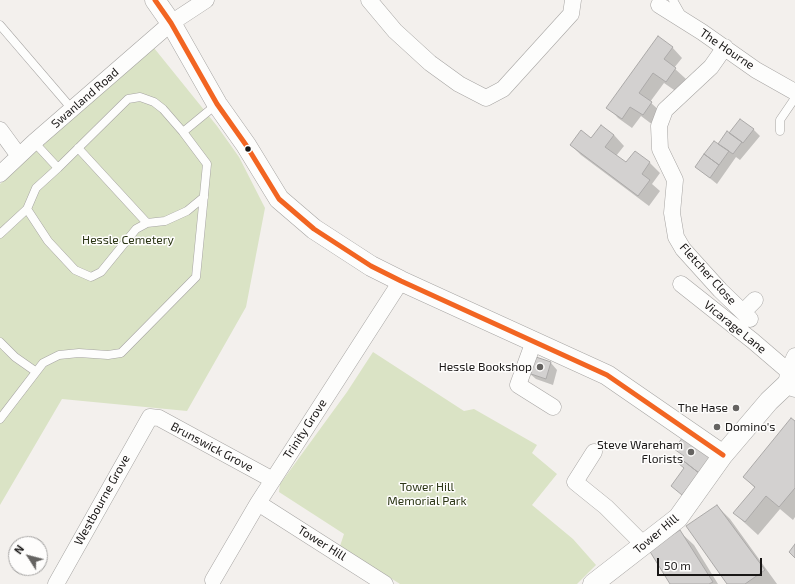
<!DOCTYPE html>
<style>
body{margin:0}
#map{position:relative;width:795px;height:584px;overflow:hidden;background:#f3f0ed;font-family:"Exo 2",sans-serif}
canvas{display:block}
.north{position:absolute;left:8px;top:536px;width:40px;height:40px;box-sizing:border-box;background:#fefdfc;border:1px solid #a2a1a0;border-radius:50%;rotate:306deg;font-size:11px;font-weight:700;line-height:16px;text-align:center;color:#191716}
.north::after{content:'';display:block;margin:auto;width:14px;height:18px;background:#656361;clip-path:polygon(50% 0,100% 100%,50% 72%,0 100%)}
.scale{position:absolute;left:657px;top:558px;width:105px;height:18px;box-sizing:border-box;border:2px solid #191716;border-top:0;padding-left:5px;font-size:12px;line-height:14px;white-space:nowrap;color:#191716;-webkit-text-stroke:3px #fefdfc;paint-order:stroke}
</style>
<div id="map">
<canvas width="795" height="584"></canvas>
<div class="north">N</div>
<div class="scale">50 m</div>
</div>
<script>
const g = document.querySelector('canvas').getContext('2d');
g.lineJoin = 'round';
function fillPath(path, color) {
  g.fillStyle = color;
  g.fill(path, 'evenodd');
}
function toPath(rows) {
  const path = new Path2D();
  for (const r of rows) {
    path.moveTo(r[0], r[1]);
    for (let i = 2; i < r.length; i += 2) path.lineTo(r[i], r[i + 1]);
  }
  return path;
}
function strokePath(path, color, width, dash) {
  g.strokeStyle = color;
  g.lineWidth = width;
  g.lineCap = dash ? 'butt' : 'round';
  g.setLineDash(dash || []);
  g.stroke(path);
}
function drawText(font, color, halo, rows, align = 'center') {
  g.font = font + ' "Exo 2",sans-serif';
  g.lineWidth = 3;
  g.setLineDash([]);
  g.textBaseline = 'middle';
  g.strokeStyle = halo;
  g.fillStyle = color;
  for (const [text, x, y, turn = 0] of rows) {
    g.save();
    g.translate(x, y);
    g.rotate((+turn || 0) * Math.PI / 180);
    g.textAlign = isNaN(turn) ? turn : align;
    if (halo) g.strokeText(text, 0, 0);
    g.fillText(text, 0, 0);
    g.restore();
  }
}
const green = toPath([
 [150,43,217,126,239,157,265,208,246,307,187,411,62,399,0,505,0,184],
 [373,352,464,411,474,409,537,445,532,453,557,474,532,505,573,539,596,565,577,584,400,584,340,546,344,534,279,492,280,484,347,392]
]);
const shadow = toPath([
 [672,47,682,58,674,68,686,79,677,92,664,83,650,102,662,113,653,125,641,116,632,128,618,118,608,107],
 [601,126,614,135,624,146,616,156,627,163,635,152,650,163,660,173,652,184,660,191,649,206,581,155,571,145,592,139],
 [753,129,760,136,740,160,736,157,717,184,696,167,730,134],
 [551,363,557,370,553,385,536,379,529,373],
 [795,422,795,517,793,520,780,509,758,535,734,513,755,488,744,477],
 [717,506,730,519,777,584,728,584],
 [680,532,694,545,718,584,671,584]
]);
const building = toPath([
 [658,36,673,47,664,59,676,68,666,82,653,73,639,93,652,102,643,115,630,107,622,119,606,108,658,36],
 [740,119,754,129,743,143,729,133,740,119],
 [601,125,614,135,605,147,626,162,635,151,650,162,642,174,650,180,638,196,570,145,581,130,591,138,601,125],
 [727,131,742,142,733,154,718,144,727,131],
 [714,141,729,151,719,165,704,154,714,141],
 [704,154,719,165,710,178,695,167,704,154],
 [533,356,551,362,546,379,528,373,533,356],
 [791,418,795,421,795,488,779,507,766,496,745,522,733,513,755,487,743,477,791,418],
 [683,437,710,458,699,473,681,459,684,456,674,449,683,437],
 [681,459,699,473,682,495,671,486,684,468,678,463,681,459],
 [717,505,765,570,745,584,727,584,686,526,717,505],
 [680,530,713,582,709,584,670,584,649,550,680,530],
 [795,544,795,558,789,552,795,544]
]);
const service = toPath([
 [673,0,682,16],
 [0,25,72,109],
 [780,131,780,120,795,98],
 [183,132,217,104],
 [34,142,58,168],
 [78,148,147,223],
 [27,209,48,241,75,270,91,277,101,272,136,229,147,223,165,221,187,211,204,197],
 [0,234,27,209,36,188,58,168,128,99,140,97,154,102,163,109,183,132,207,164,196,277,121,353,108,355,79,353,59,355,43,363,0,419],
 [0,342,15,357,35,371]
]);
const minor = toPath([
 [369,0,395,31,430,63,459,84,486,98,503,89,571,14,573,0],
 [659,5,702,32,756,70,795,92],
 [725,47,711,67,665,110,659,126,660,149,675,180,672,213,676,237,683,249,720,290,750,319],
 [0,130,19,156],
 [0,174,34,142,171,23,206,0],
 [681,284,753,341,788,371],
 [743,312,755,300],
 [534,341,518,385,553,407],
 [787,381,788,371,795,356],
 [594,452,575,482,606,507,644,545],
 [258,503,385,584],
 [213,580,258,503,401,281],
 [56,584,150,417,159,418,273,480]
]);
const tertiary = toPath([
 [155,0,171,23,217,104,246,145,279,199,314,229,371,266,401,281,607,375,723,455],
 [593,584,678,518,723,455,769,401,787,384,795,387]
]);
const bus1 = toPath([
 [155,0,171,23,217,104,246,145,279,199,314,229,371,266,401,281,607,375,723,455]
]);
const markers = [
 [248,149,3.5,"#191716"],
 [540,367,4,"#656361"],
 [736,408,4,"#656361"],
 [717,427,4,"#656361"],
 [691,452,4,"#656361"]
];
const streetNames = [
 ["The Hourne",727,49,34],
 ["Swanland Road",85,98,-41],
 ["Fletcher Close",708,274,48],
 ["Vicarage Lane",735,327,39],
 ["Trinity Grove",305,429,-57],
 ["Brunswick Grove",212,447,28],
 ["Westbourne Grove",102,500,-61],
 ["Tower Hill",656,534,-40],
 ["Tower Hill",322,543,32]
];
const parkNames = [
 ["Hessle Cemetery",128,240],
 ["Tower Hill",427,487],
 ["Memorial Park",427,501]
];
const poiNames = [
 ["Hessle Bookshop",532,367],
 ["The Hase",728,408],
 ["Domino's",725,427,"left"],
 ["Steve Wareham",683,445],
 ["Florists",683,459]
];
fillPath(green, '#dae3c5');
fillPath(shadow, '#0003');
fillPath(building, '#d3d1d0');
strokePath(building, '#aba9a8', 1);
strokePath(service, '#a6a4a2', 9);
strokePath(minor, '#a6a4a2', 17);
strokePath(tertiary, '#a6a4a2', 21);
strokePath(service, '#fdfdfc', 8);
strokePath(minor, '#fdfdfc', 16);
strokePath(tertiary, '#fdfdfc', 20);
strokePath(bus1, '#f26522', 5);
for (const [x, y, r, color] of markers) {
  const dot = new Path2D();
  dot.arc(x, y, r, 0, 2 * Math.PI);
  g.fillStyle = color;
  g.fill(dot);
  strokePath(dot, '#fefdfc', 1.5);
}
drawText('12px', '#191716', '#fefdfc', streetNames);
drawText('12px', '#2b3615', '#fefdfc', parkNames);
drawText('12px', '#191716', '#fefdfc', poiNames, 'right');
</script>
